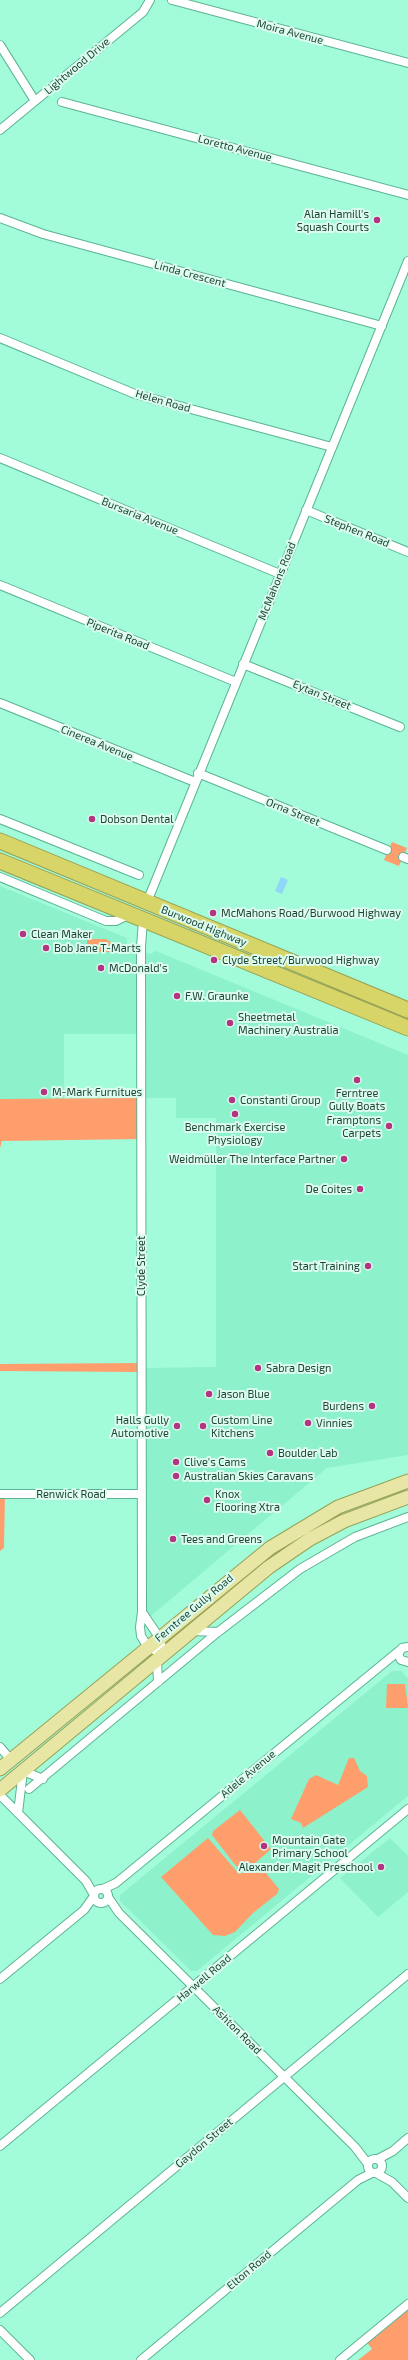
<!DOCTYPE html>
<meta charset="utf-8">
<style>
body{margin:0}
canvas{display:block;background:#a2fcd9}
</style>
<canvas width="408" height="2360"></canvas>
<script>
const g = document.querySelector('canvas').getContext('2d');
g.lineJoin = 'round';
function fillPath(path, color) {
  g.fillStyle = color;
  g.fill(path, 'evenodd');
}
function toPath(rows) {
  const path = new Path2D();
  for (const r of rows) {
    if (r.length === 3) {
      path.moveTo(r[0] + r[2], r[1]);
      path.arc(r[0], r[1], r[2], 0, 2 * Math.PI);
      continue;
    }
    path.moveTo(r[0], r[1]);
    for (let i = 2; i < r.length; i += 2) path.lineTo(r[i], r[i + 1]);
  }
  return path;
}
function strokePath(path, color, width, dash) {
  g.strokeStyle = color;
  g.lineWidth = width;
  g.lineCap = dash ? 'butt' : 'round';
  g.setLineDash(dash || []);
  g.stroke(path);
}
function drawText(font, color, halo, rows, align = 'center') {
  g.font = font + ' "Exo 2",sans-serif';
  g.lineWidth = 4;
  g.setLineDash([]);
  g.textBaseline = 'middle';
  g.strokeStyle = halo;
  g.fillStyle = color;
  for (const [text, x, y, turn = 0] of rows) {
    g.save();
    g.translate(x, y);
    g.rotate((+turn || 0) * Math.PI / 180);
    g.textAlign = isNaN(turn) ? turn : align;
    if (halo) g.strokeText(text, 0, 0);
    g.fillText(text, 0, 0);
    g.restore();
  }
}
const built = toPath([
 [0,886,127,938,127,944,150,954,156,951,408,1055,408,1455,327,1468,146,1620,142,1612,141,1368,216,1367,216,1118,176,1118,176,1098,141,1098,141,1034,64,1034,64,1099,0,1099],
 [392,1671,401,1671,408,1678,408,1796,197,1971,191,1971,120,1901,120,1895],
 [390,1838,408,1856,408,1892,378,1917,340,1878]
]);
const green = toPath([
 [392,842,407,848,399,866,384,860],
 [87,939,106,939,116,946,116,952,90,952,89,948,87,948],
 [141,1098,141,1139,2,1141,0,1148,0,1099],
 [141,1363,141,1372,0,1371,0,1364],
 [0,1494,5,1494,4,1548,0,1551],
 [387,1684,405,1684,408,1708,386,1708],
 [349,1758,354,1758,360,1771,367,1776,368,1787,303,1828,301,1823,291,1819,309,1779,316,1775,338,1785],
 [240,1810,271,1849,254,1864,243,1868,236,1866,212,1835,213,1831],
 [208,1838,239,1874,261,1867,279,1889,277,1894,253,1913,235,1932,225,1936,213,1935,161,1877],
 [408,2304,408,2360,358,2360,372,2349,365,2340]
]);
const water = toPath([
 [281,877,288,880,282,894,275,891]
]);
const street = toPath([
 [172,0,408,63],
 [0,45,35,101],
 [62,102,408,195],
 [0,130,143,12,150,0],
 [0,218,43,234,382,326],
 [0,338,135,394,332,447],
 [0,458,280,574],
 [306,510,408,552],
 [0,585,236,682],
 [243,664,400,727],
 [0,703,195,782],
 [198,773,387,850],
 [0,819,139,875],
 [403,857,408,859],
 [0,877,106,921,116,921,130,914],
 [147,902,408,261],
 [143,920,141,947,142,1612,140,1627,141,1636,148,1647,164,1655],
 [0,1494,141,1494],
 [142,1612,159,1637,164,1655],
 [192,1631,218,1632],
 [408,1647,402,1648,398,1654,401,1660,408,1662],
 [157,1661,158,1682],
 [0,1747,11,1760],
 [29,1789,218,1632,300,1569,355,1537,408,1517],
 [0,1795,86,1881,94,1895],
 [18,1813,23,1771,43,1779],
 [103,1889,116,1883,400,1650],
 [101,1896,7],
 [108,1897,119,1913,355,2147,368,2164],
 [0,1979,84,1910,94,1896],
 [0,2146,408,1809],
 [375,2166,7],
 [378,2159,393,2151,408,2138],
 [376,2173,392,2182,408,2198],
 [0,2313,408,1974],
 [0,2330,30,2360],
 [141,2360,358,2180,372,2173],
 [340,2360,408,2304]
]);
const primary = toPath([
 [0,1769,270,1548,338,1507,408,1481],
 [0,1790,269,1567,310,1539,344,1521,408,1497]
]);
const highway = toPath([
 [0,841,408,1010],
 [0,861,408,1028]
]);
const markers = [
 [377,220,4,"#b33481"],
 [92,819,4,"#b33481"],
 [213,913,4,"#b33481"],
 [23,934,4,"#b33481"],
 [46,948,4,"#b33481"],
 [214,960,4,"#b33481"],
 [101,968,4,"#b33481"],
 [177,996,4,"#b33481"],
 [230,1023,4,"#b33481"],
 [357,1080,4,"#b33481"],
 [44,1092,4,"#b33481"],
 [232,1100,4,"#b33481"],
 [235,1114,4,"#b33481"],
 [389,1126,4,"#b33481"],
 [344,1159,4,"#b33481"],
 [360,1189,4,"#b33481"],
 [368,1266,4,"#b33481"],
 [258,1368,4,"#b33481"],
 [209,1394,4,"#b33481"],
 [372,1406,4,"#b33481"],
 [308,1423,4,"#b33481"],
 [177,1426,4,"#b33481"],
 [203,1426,4,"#b33481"],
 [270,1453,4,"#b33481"],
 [176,1462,4,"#b33481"],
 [176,1476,4,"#b33481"],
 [207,1500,4,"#b33481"],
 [173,1539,4,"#b33481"],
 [264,1846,4,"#b33481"],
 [381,1867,4,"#b33481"]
];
const streetNames = [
 ["Moira Avenue",290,32,15],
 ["Lightwood Drive",77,66,-40],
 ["Loretto Avenue",235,148,15],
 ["Linda Crescent",190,274,15],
 ["Helen Road",163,401,16],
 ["Bursaria Avenue",140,516,22],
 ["Stephen Road",357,531,22],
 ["McMahons Road",277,581,-68],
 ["Piperita Road",118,634,22],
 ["Eytan Street",322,695,22],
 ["Cinerea Avenue",97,743,22],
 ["Orna Street",293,812,22],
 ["Burwood Highway",204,926,22],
 ["Clyde Street",141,1266,-90],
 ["Renwick Road",71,1494],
 ["Ferntree Gully Road",194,1608,-40],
 ["Adele Avenue",248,1774,-40],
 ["Harwell Road",204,1978,-40],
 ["Ashton Road",237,2030,45],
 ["Gaydon Street",204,2143,-40],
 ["Elton Road",249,2270,-40]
];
const poiNames = [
 ["Alan Hamill's",369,214,"right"],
 ["Squash Courts",369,227,"right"],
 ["Dobson Dental",100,819],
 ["McMahons Road/Burwood Highway",221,913],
 ["Clean Maker",31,934],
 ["Bob Jane T-Marts",54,948],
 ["Clyde Street/Burwood Highway",222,960],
 ["McDonald's",109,968],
 ["F.W. Graunke",185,996],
 ["Sheetmetal",238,1017],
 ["Machinery Australia",238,1030],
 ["M-Mark Furnitues",52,1092],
 ["Ferntree",357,1093,"center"],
 ["Gully Boats",357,1106,"center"],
 ["Constanti Group",240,1100],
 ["Framptons",381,1120,"right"],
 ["Carpets",381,1133,"right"],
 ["Benchmark Exercise",235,1127,"center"],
 ["Physiology",235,1140,"center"],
 ["Weidmüller The Interface Partner",336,1159,"right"],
 ["De Coites",352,1189,"right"],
 ["Start Training",360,1266,"right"],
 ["Sabra Design",266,1368],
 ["Jason Blue",217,1394],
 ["Burdens",364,1406,"right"],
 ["Halls Gully",169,1420,"right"],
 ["Automotive",169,1433,"right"],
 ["Custom Line",211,1420],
 ["Kitchens",211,1433],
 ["Vinnies",316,1423],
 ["Boulder Lab",278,1453],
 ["Clive's Cams",184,1462],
 ["Australian Skies Caravans",184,1476],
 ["Knox",215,1494],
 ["Flooring Xtra",215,1507],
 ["Tees and Greens",181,1539],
 ["Mountain Gate",272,1840],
 ["Primary School",272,1853],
 ["Alexander Magit Preschool",373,1867,"right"]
];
fillPath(built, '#8df2cc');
fillPath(green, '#fe9e6c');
fillPath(water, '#90d7f7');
strokePath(street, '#5bb494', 10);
strokePath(primary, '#97a257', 15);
strokePath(highway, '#97a257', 17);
strokePath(street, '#fff', 8);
strokePath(primary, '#e8e6a4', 13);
strokePath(highway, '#d8d568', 15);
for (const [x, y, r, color] of markers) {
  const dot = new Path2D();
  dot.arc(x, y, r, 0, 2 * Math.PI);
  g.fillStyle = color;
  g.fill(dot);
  strokePath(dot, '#dbfcee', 1.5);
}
drawText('11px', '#1f4437', '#dbfcee', streetNames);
drawText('11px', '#1f4437', '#dbfcee', poiNames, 'left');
</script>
